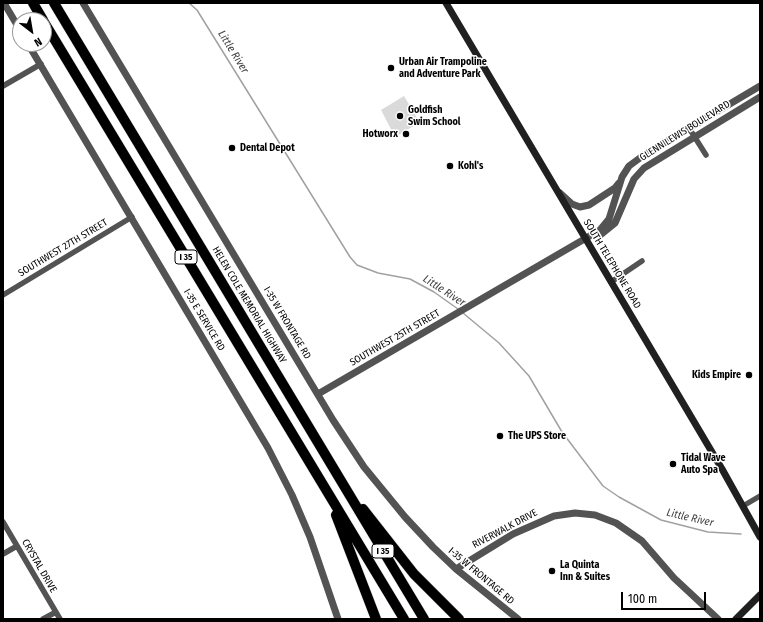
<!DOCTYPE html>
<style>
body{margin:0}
#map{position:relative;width:763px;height:622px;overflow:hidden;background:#fff;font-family:"Fira Sans Condensed",sans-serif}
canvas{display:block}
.frame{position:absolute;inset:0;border:4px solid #000;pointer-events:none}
.north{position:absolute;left:12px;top:12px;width:40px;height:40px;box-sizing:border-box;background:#fff;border:1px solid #999;border-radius:50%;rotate:149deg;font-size:11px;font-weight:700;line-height:16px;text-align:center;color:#000}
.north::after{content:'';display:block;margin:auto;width:14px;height:18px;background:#000;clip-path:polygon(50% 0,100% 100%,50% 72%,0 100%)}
.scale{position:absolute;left:621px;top:592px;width:85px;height:18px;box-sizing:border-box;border:2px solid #000;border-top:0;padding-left:5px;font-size:12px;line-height:14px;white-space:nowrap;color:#000;-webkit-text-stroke:3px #fff;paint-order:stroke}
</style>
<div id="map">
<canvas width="763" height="622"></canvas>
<div class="frame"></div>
<div class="north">N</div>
<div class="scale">100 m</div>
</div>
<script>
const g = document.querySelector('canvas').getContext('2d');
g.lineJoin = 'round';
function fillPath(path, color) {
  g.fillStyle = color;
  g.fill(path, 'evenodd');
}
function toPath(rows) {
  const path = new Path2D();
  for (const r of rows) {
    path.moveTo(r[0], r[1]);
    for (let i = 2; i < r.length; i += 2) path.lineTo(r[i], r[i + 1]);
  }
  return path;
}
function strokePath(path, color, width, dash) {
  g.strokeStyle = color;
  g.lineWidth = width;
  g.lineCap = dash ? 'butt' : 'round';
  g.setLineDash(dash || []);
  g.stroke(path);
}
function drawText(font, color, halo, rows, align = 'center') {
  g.font = font + ' "Fira Sans Condensed",sans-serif';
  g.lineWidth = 3;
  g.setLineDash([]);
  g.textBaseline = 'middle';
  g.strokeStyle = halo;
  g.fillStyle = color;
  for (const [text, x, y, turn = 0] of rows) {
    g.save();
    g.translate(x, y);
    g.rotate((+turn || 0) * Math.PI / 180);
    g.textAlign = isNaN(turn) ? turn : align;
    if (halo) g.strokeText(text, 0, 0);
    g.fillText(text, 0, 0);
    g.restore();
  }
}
const green = toPath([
 [404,96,419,121,417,122,417,124,395,137,381,110]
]);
const stream = toPath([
 [189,3,197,10,350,257,357,265,378,273,410,279,434,292,458,309],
 [463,313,499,343,529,376,562,432,603,486,619,497,661,520,708,532,741,534]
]);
const minor = toPath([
 [3,86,41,64],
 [689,128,706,155],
 [611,282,642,261],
 [3,295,132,217],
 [743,506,760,496],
 [3,522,60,619],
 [3,554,17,546],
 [43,619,56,612]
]);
const tertiary = toPath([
 [4,3,20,30],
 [83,3,333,420,364,467,405,517,433,547,456,569,518,619],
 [28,44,268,448,292,495,310,537,338,619],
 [560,193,572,204,580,207,589,205,615,188,619,183],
 [599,236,615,223,634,179,644,168,760,97],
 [318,394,600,230,609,219,622,177,629,166,644,155,760,86],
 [456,569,513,534,554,516,575,513,595,515,616,523,642,541,674,578,718,619]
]);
const secondary = toPath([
 [446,3,722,469,760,537],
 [736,619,760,595]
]);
const motorway = toPath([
 [33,3,43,20],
 [54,3,424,619],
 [44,22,404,619],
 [363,509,414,574,459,619],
 [336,515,376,619]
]);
const markers = [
 [391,68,4,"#000"],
 [400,116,4,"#000"],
 [406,134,4,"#000"],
 [232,148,4,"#000"],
 [450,166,4,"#000"],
 [749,375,4,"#000"],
 [500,436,4,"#000"],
 [673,464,4,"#000"],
 [552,571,4,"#000"]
];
const shields = [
 [186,257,22],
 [383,551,22]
];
const shieldNames = [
 ["I 35",186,257],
 ["I 35",383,551]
];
const poiNames = [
 ["Urban Air Trampoline",399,62],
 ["and Adventure Park",399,74],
 ["Goldfish",408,110],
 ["Swim School",408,122],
 ["Hotworx",398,134,"right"],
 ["Dental Depot",240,148],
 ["Kohl's",458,166],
 ["Kids Empire",741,375,"right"],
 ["The UPS Store",508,436],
 ["Tidal Wave",681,458],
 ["Auto Spa",681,470],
 ["La Quinta",560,565],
 ["Inn & Suites",560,577]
];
const streetNames = [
 ["GLENN LEWIS BOULEVARD",685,131,-32],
 ["SOUTHWEST 27TH STREET",63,248,-31],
 ["SOUTH TELEPHONE ROAD",612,264,59],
 ["HELEN COLE MEMORIAL HIGHWAY",249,305,59],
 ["I-35 E SERVICE RD",204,320,59],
 ["I-35 W FRONTAGE RD",287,323,59],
 ["SOUTHWEST 25TH STREET",395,338,-30],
 ["RIVERWALK DRIVE",505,529,-28],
 ["CRYSTAL DRIVE",39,566,60],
 ["I-35 W FRONTAGE RD",481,576,40]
];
const waterNames = [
 ["Little River",233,52,58],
 ["Little River",444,291,33],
 ["Little River",690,518,13]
];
fillPath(green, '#dadada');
strokePath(stream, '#a1a1a1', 1.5);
strokePath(motorway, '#dbdbdb', 11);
strokePath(minor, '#535353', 5.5);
strokePath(tertiary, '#535353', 7);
strokePath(secondary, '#202020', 7);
strokePath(motorway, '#000', 10);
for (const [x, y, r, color] of markers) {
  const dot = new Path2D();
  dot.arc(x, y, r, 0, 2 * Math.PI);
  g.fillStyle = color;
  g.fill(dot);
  strokePath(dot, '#fff', 1.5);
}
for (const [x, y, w] of shields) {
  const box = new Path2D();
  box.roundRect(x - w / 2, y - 7, w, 14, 3);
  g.fillStyle = '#fff';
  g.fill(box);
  strokePath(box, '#000', 1);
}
drawText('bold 9px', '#000', null, shieldNames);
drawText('bold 10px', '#000', '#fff', poiNames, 'left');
drawText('10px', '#000', '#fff', streetNames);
drawText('italic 11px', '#424242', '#fff', waterNames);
</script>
